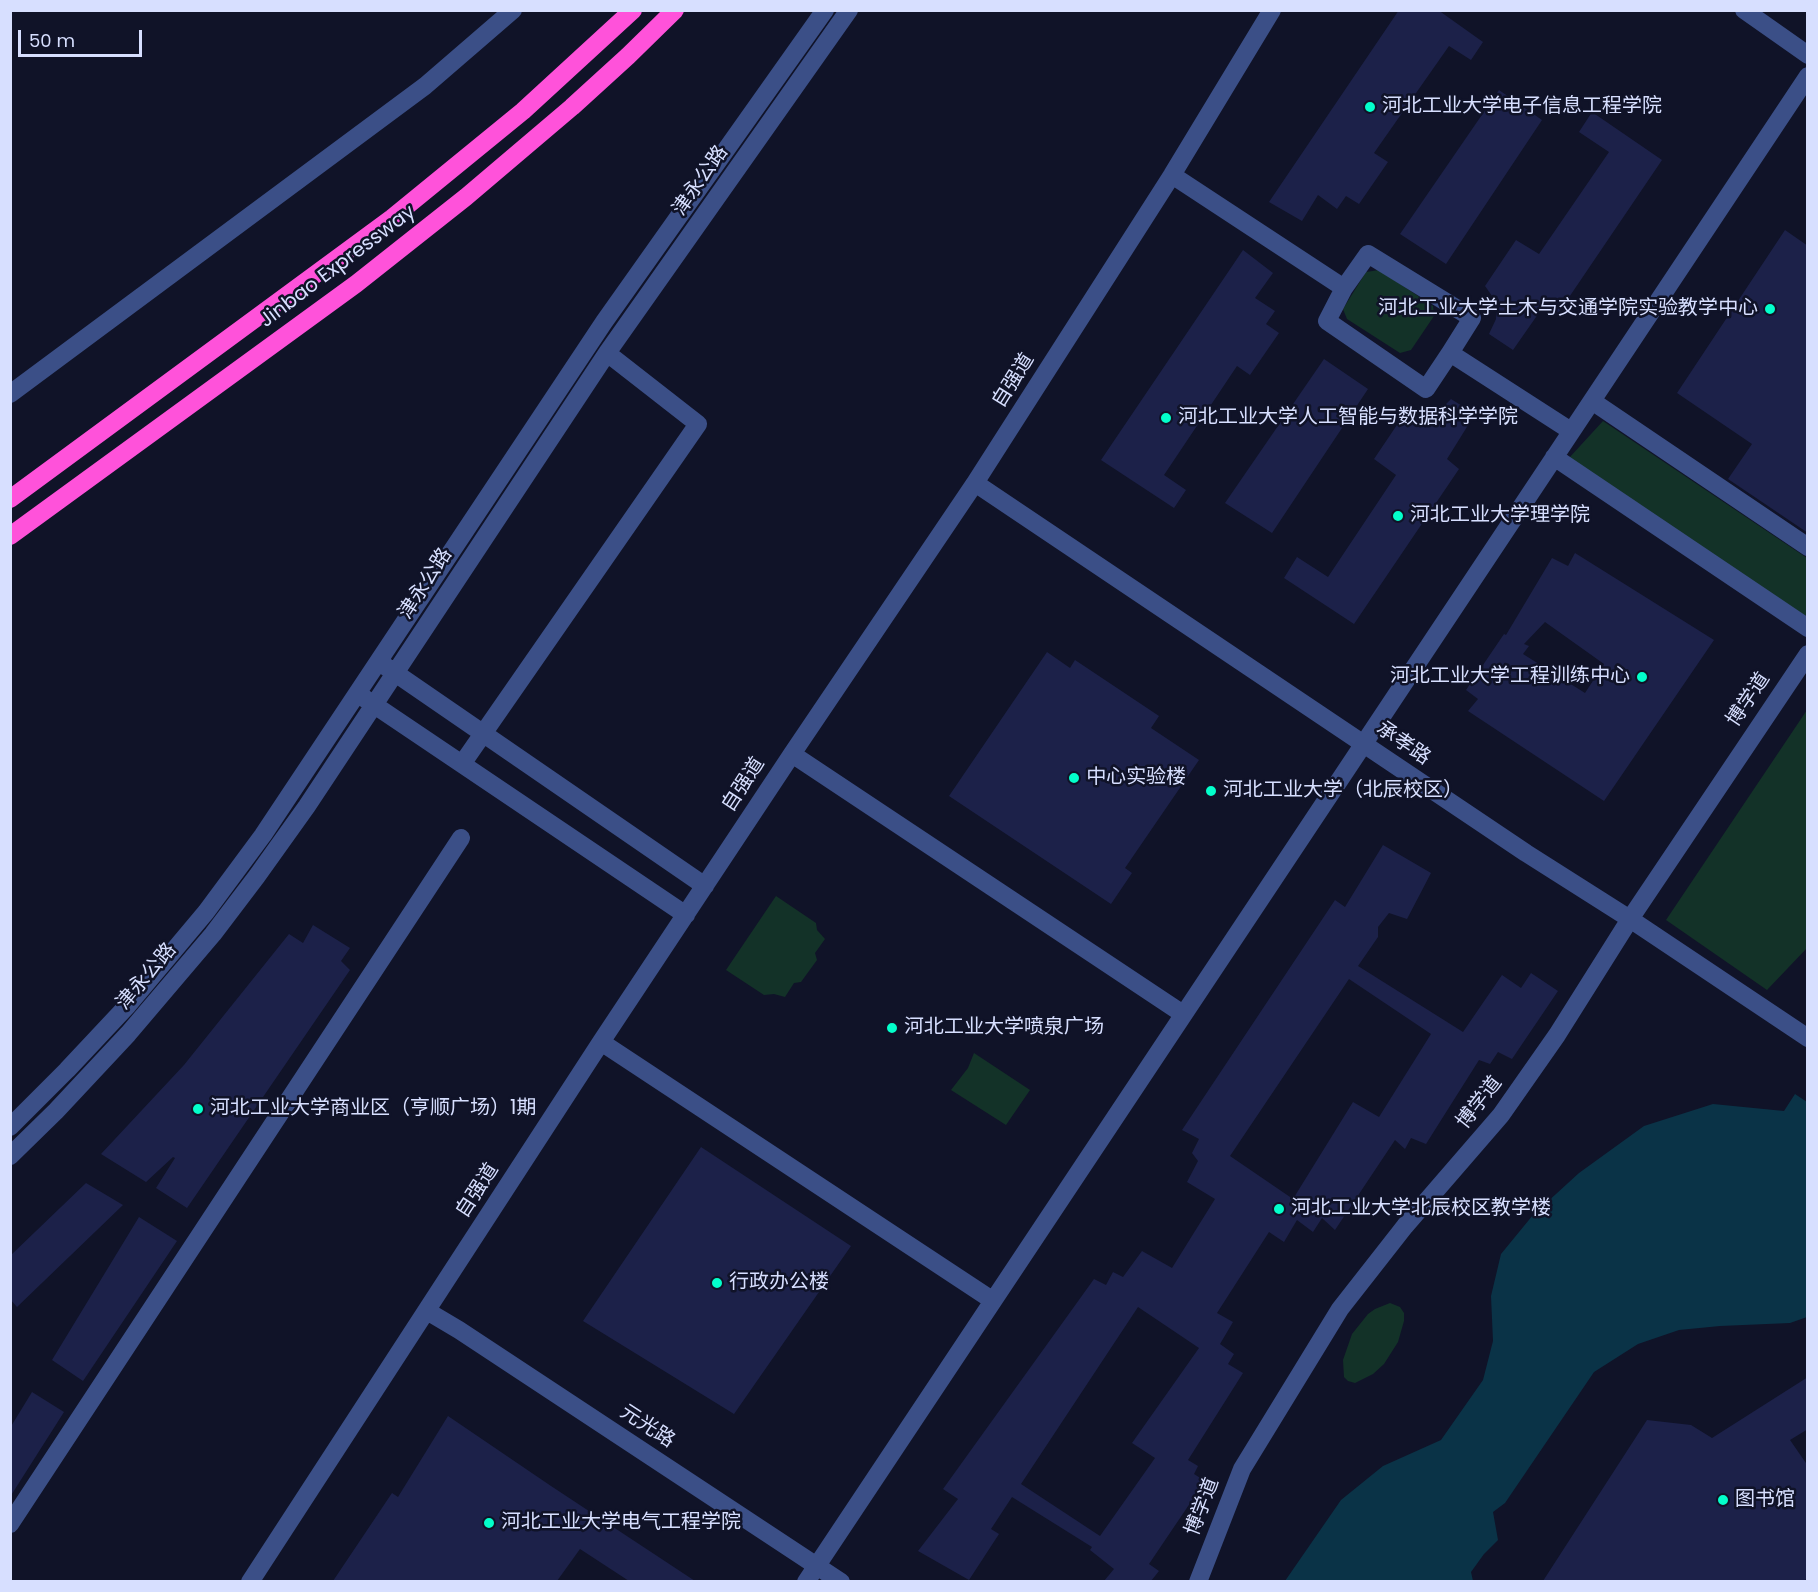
<!DOCTYPE html>
<meta charset="utf-8">
<style>
body{margin:0}
#map{position:relative;width:1818px;height:1592px;overflow:hidden;background:#101328;font-family:Poppins,sans-serif}
canvas{display:block}
.frame{position:absolute;inset:0;border:12px solid #d7dfff;pointer-events:none}
.scale{position:absolute;left:18px;top:30px;width:124px;height:27px;box-sizing:border-box;border:3px solid #d7dfff;border-top:0;padding-left:8px;font-size:18px;line-height:21px;white-space:nowrap;color:#d7dfff;-webkit-text-stroke:4px #101328;paint-order:stroke}
</style>
<div id="map">
<canvas width="1818" height="1592"></canvas>
<div class="frame"></div>
<div class="scale">50 m</div>
</div>
<script>
const g = document.querySelector('canvas').getContext('2d');
g.lineJoin = 'round';
function fillPath(path, color) {
  g.fillStyle = color;
  g.fill(path, 'evenodd');
}
function toPath(rows) {
  const path = new Path2D();
  for (const r of rows) {
    path.moveTo(r[0], r[1]);
    for (let i = 2; i < r.length; i += 2) path.lineTo(r[i], r[i + 1]);
  }
  return path;
}
function strokePath(path, color, width, dash) {
  g.strokeStyle = color;
  g.lineWidth = width;
  g.lineCap = dash ? 'butt' : 'round';
  g.setLineDash(dash || []);
  g.stroke(path);
}
function drawText(font, color, halo, rows, align = 'center') {
  g.font = font + ' Poppins,"Noto Sans SC",sans-serif';
  g.lineWidth = 5;
  g.setLineDash([]);
  g.textBaseline = 'middle';
  g.strokeStyle = halo;
  g.fillStyle = color;
  for (const [text, x, y, turn = 0] of rows) {
    g.save();
    g.translate(x, y);
    g.rotate((+turn || 0) * Math.PI / 180);
    g.textAlign = isNaN(turn) ? turn : align;
    if (halo) g.strokeText(text, 0, 0);
    g.fillText(text, 0, 0);
    g.restore();
  }
}
const green = toPath([
 [1379,270,1433,306,1434,316,1411,350,1400,353,1347,319,1343,309,1366,272],
 [1603,421,1807,558,1807,621,1569,458],
 [1807,710,1807,948,1767,990,1666,920],
 [776,896,816,923,817,930,825,939,815,953,817,960,801,982,794,983,785,997,774,994,764,995,726,970],
 [974,1053,1030,1090,1006,1125,951,1090,968,1068],
 [1390,1303,1400,1307,1404,1313,1404,1321,1398,1342,1384,1364,1373,1374,1355,1383,1348,1381,1344,1377,1343,1360,1352,1334,1368,1314,1375,1309]
]);
const water = toPath([
 [1795,1094,1807,1102,1807,1317,1790,1323,1720,1326,1679,1330,1638,1344,1594,1372,1505,1503,1493,1512,1498,1540,1484,1554,1471,1572,1473,1581,1285,1581,1341,1500,1383,1466,1441,1440,1483,1380,1493,1341,1491,1296,1501,1254,1533,1215,1579,1173,1644,1126,1713,1104,1784,1111]
]);
const building = toPath([
 [1399,10,1438,10,1483,42,1471,60,1449,46,1374,153,1388,162,1359,204,1346,196,1337,209,1318,195,1302,221,1269,202],
 [1499,90,1542,120,1446,264,1400,234],
 [1592,112,1662,160,1557,315,1543,307,1513,350,1489,334,1496,319,1497,303,1485,286,1516,240,1539,254,1609,152,1579,132],
 [1785,230,1808,246,1808,533,1728,479,1752,444,1677,393],
 [1243,250,1273,273,1255,298,1275,311,1266,324,1279,333,1250,375,1237,366,1164,475,1186,490,1174,508,1101,460],
 [1324,359,1368,389,1272,533,1225,503],
 [1451,399,1475,414,1447,459,1459,469,1354,624,1284,578,1297,557,1328,577,1396,475,1374,459,1405,413,1426,417,1440,410],
 [1575,553,1714,640,1604,801,1468,711,1478,699,1466,690,1504,634,1506,635,1552,558,1568,566],
 [1545,622,1604,664,1585,693,1523,654,1529,646,1524,644],
 [1047,652,1070,668,1075,660,1159,716,1151,728,1199,760,1125,868,1132,873,1111,904,949,796],
 [1383,845,1431,873,1407,919,1389,913,1378,927,1378,937,1358,966,1463,1032,1502,975,1521,988,1531,973,1558,991,1512,1059,1498,1052,1490,1064,1479,1060,1426,1144,1411,1138,1405,1149,1395,1140,1335,1230,1322,1218,1313,1232,1297,1220,1284,1242,1269,1232,1217,1313,1233,1322,1220,1344,1234,1354,1228,1364,1243,1373,1188,1460,1198,1466,1194,1474,1205,1481,1149,1564,1159,1571,1151,1581,1104,1581,1114,1569,1090,1550,1092,1547,1012,1497,991,1529,999,1534,969,1580,918,1551,958,1499,943,1489,1094,1279,1106,1285,1113,1272,1123,1277,1142,1251,1172,1268,1215,1199,1187,1182,1198,1161,1192,1153,1199,1139,1182,1130,1335,900,1345,907],
 [1349,979,1431,1034,1379,1117,1353,1102,1293,1199,1230,1156],
 [1138,1307,1199,1348,1132,1443,1155,1458,1100,1536,1021,1484],
 [313,925,350,948,341,961,350,970,187,1208,156,1188,175,1158,173,1157,146,1182,101,1154,184,1065,289,934,303,943],
 [701,1147,851,1246,734,1414,583,1321],
 [86,1183,123,1205,17,1307,10,1299,10,1256],
 [139,1217,177,1241,83,1381,52,1360],
 [1808,1377,1808,1429,1790,1440,1808,1466,1808,1578,1803,1581,1543,1581,1647,1420,1691,1425,1712,1438],
 [32,1392,64,1412,10,1497,10,1428],
 [448,1416,551,1486,695,1581,629,1581,580,1549,557,1581,333,1581,392,1493,398,1497]
]);
const minor = toPath([
 [1744,10,1808,55],
 [1172,175,1344,288,1327,321,1426,389,1450,353,1571,431],
 [1344,288,1368,254,1472,318,1450,353],
 [10,394,425,86,513,10],
 [1592,401,1808,547],
 [1554,457,1808,628],
 [975,483,1526,853,1630,919,1808,1038],
 [385,666,705,886],
 [364,698,686,915],
 [792,754,1183,1014],
 [462,764,698,424,607,353],
 [601,1042,992,1300],
 [10,1127,67,1070,128,1005,206,912,263,835,604,322,825,10],
 [10,1156,56,1111,128,1034,213,934,257,876,307,806,607,353,849,10],
 [427,1311,459,1330,841,1582],
 [10,1524,461,838],
 [250,1582,601,1042,792,754,975,483,1172,175,1272,10],
 [806,1582,1808,76],
 [1198,1582,1242,1469,1340,1309,1405,1226,1501,1115,1557,1035,1630,919,1808,654]
]);
const highway = toPath([
 [10,499,392,218,523,111,633,10],
 [10,536,356,284,466,197,572,107,628,56,675,10]
]);
const markers = [
 [1370,107,6,"#03ffcb"],
 [1770,309,6,"#03ffcb"],
 [1166,418,6,"#03ffcb"],
 [1398,516,6,"#03ffcb"],
 [1642,677,6,"#03ffcb"],
 [1074,778,6,"#03ffcb"],
 [1211,791,6,"#03ffcb"],
 [892,1028,6,"#03ffcb"],
 [198,1109,6,"#03ffcb"],
 [1279,1209,6,"#03ffcb"],
 [717,1283,6,"#03ffcb"],
 [1723,1500,6,"#03ffcb"],
 [489,1523,6,"#03ffcb"]
];
const poiNames = [
 ["河北工业大学电子信息工程学院",1382,107],
 ["河北工业大学土木与交通学院实验教学中心",1758,309,"right"],
 ["河北工业大学人工智能与数据科学学院",1178,418],
 ["河北工业大学理学院",1410,516],
 ["河北工业大学工程训练中心",1630,677,"right"],
 ["中心实验楼",1086,778],
 ["河北工业大学（北辰校区）",1223,791],
 ["河北工业大学喷泉广场",904,1028],
 ["河北工业大学商业区（亨顺广场）1期",210,1109],
 ["河北工业大学北辰校区教学楼",1291,1209],
 ["行政办公楼",729,1283],
 ["图书馆",1735,1500],
 ["河北工业大学电气工程学院",501,1523]
];
const streetNames = [
 ["津永公路",701,181,-55],
 ["Jinbao Expressway",338,267,-37],
 ["自强道",1014,381,-58],
 ["津永公路",426,584,-57],
 ["博学道",1749,700,-56],
 ["承孝路",1403,744,34],
 ["自强道",744,785,-57],
 ["津永公路",147,977,-50],
 ["博学道",1480,1103,-52],
 ["自强道",478,1191,-57],
 ["元光路",647,1427,33],
 ["博学道",1203,1507,-69]
];
fillPath(green, '#133228');
fillPath(water, '#0a3347');
fillPath(building, '#1c2149');
strokePath(minor, '#3b4f87', 18);
strokePath(highway, '#ff52da', 18);
for (const [x, y, r, color] of markers) {
  const dot = new Path2D();
  dot.arc(x, y, r, 0, 2 * Math.PI);
  g.fillStyle = color;
  g.fill(dot);
  strokePath(dot, '#101328', 2);
}
drawText('20px', '#d7dfff', '#101328', poiNames, 'left');
drawText('20px', '#d7dfff', '#101328', streetNames);
</script>
